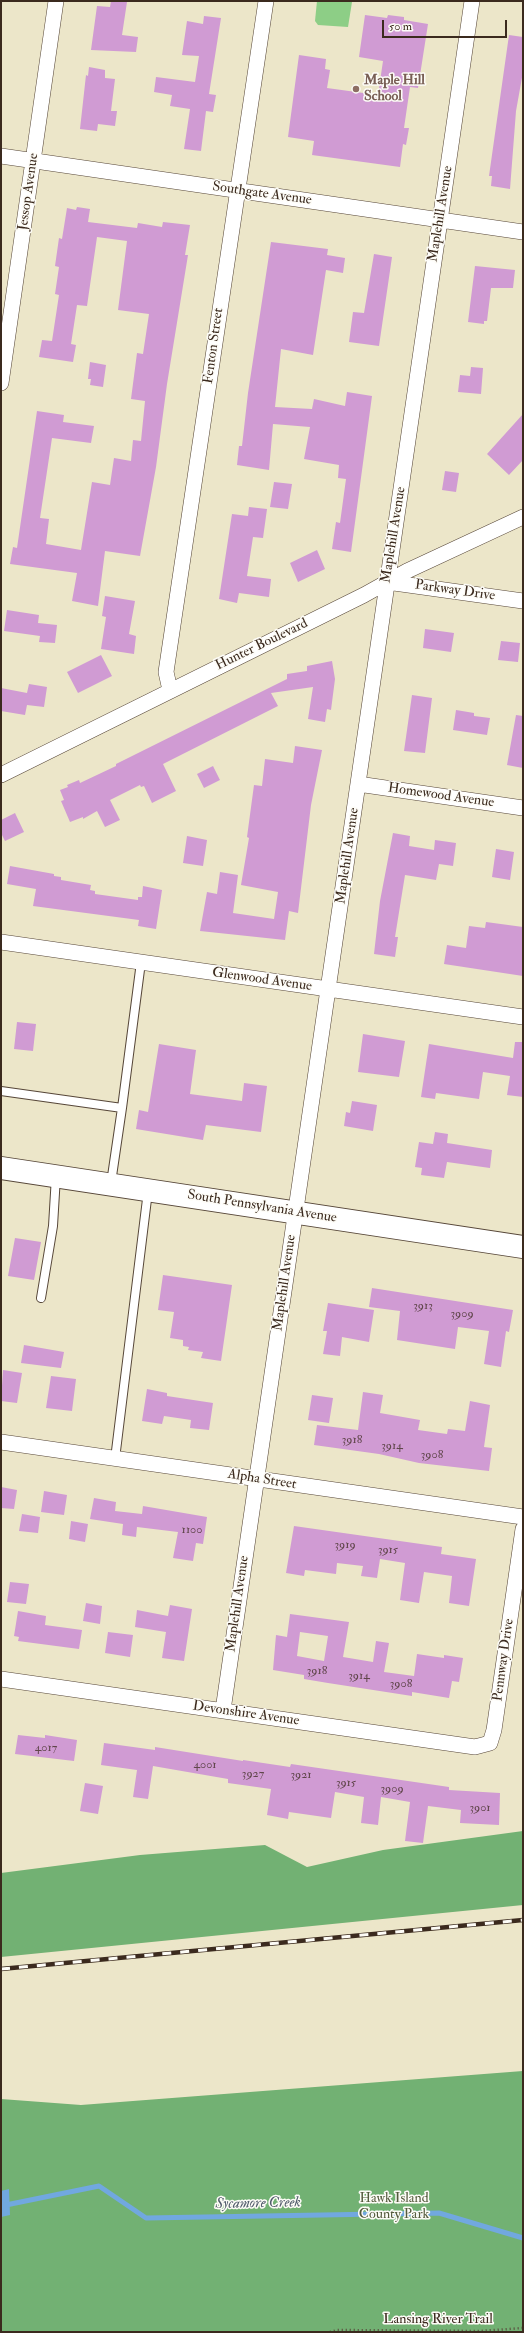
<!DOCTYPE html>
<html>
<head>
<meta charset="utf-8">
<style>
	body { margin:0 }
	#map { position:relative; width:524px; height:2333px; overflow:hidden; background:#ece6c9; font-family:"IM FELL Double Pica",serif }
	canvas { display:block }
	.frame { position:absolute; inset:0; border:2px solid #3b2a1e; pointer-events:none }
	.scale { position:absolute; left:382px; top:20px; width:125px; height:18px; box-sizing:border-box; border:2px solid #3b2a1e; border-top:0; padding-left:5px; font-size:12px; line-height:14px; white-space:nowrap; color:#3b2a1e; -webkit-text-stroke:3px #fdfcf7; paint-order:stroke }
</style>
</head>
<body>
<div id="map">
<canvas width="524" height="2333"></canvas>
<div class="frame"></div>
<div class="scale">50 m</div>
</div>
<script>
const ctx = document.querySelector('canvas').getContext('2d');
ctx.lineJoin = 'round';
function fill(path, color) { ctx.fillStyle = color; ctx.fill(path, 'evenodd'); }
const shape = rows => new Path2D(rows.map(r => 'M' + r).join(''));
function trace(path, color, width, dash) { ctx.strokeStyle = color; ctx.lineWidth = width; ctx.lineCap = dash ? 'butt' : 'round'; ctx.setLineDash(dash || []); ctx.stroke(path); }
function write(font, color, halo, rows, align = 'center') {
  ctx.font = font + ' "IM FELL Double Pica",serif'; ctx.lineWidth = 3; ctx.setLineDash([]); ctx.textBaseline = 'middle'; ctx.strokeStyle = halo; ctx.fillStyle = color; for (const [text, x, y, turn = 0] of rows) {
    ctx.save(); ctx.translate(x, y); ctx.rotate((+turn || 0) * Math.PI / 180); ctx.textAlign = isNaN(turn) ? turn : align; if (halo) ctx.strokeText(text, 0, 0); ctx.fillText(text, 0, 0); ctx.restore();
  }
}
const green = shape([
	[317,1,352,2,348,27,318,25,315,21]
]);
const forest = shape([
	[523,1831,523,1905,1,1957,1,1873,140,1855,265,1845,307,1867,383,1850],
	[523,2071,523,2332,1,2332,1,2099,81,2105]
]);
const water = shape([
	[9,2189,10,2215,1,2217,1,2191]
]);
const stream = shape([
	[1,2206,99,2186,146,2218,439,2213,523,2238]
]);
const building = shape([
	[111,1,127,2,122,35,138,37,136,52,91,50,97,6,110,7],
	[365,15,387,18,388,15,404,17,404,20,428,24,418,88,410,87,404,128,409,128,406,145,403,144,400,167,312,155,314,141,288,137,299,55,326,59,325,69,330,70,327,88,378,95,383,61,359,57],
	[204,16,221,18,209,94,216,95,213,112,206,111,201,151,184,149,190,109,170,106,172,95,154,92,156,77,195,82,199,56,182,55,187,21,203,24],
	[509,35,523,37,523,72,516,111,510,189,491,186,492,176,489,176],
	[89,67,105,70,105,78,115,79,111,111,117,111,115,126,98,124,97,131,80,129,86,75,88,76],
	[77,207,90,209,88,222,137,228,138,223,162,227,163,222,190,225,185,255,188,255,167,384,156,467,140,556,105,551,98,606,72,601,77,573,10,564,13,547,17,548,37,411,64,415,63,422,94,426,91,443,52,438,40,518,49,519,46,544,81,550,92,482,110,485,114,458,131,461,133,440,141,441,145,401,131,399,137,353,143,354,149,314,118,310,127,241,97,237,87,306,77,305,71,344,76,345,73,362,39,357,42,340,52,341,59,295,55,294,59,267,55,266,59,238,62,239,67,208,76,210],
	[271,242,328,249,327,255,345,258,343,273,326,270,313,355,281,349,275,407,312,409,314,399,345,406,347,392,372,396,351,552,332,549,336,522,340,523,346,479,338,478,339,465,304,459,310,427,273,424,269,470,237,465,239,446,242,446,248,393],
	[374,254,392,257,379,346,349,342,353,312,364,313],
	[475,266,515,270,513,288,491,288,487,321,484,321,484,324,468,322],
	[90,362,106,365,103,387,90,385,91,379,88,379],
	[471,367,483,368,481,394,458,392,460,375,470,376],
	[523,414,523,460,509,475,487,454],
	[445,471,459,473,456,492,442,490],
	[274,482,292,484,288,509,270,507],
	[249,507,267,509,263,538,253,537,247,576,271,579,269,597,239,593,237,603,219,599,232,514,248,516],
	[317,550,325,569,298,582,290,563],
	[105,596,135,601,129,634,136,636,134,654,101,649,106,617,102,616],
	[7,610,39,615,38,623,57,625,55,643,39,642,40,636,4,631],
	[425,629,454,633,451,652,423,648],
	[501,641,520,643,518,662,498,660],
	[101,655,112,676,78,693,67,672],
	[332,661,335,679,331,710,327,709,325,722,308,719,313,687,271,693,278,706,163,764,176,791,152,803,144,786,141,787,140,785,110,800,120,820,105,827,97,811,83,819,83,817,70,822,61,801,64,800,60,790,68,787,67,785,79,780,80,783,116,766,116,764,287,679,287,674,307,671,307,666],
	[29,684,47,687,44,707,27,705,25,715,1,711,1,688,27,693],
	[412,695,432,698,425,753,404,751],
	[456,710,474,713,474,716,490,718,487,735,453,730],
	[516,715,523,716,523,768,507,765],
	[295,746,322,750,311,805,298,913,289,911,285,940,200,931,207,892,217,894,220,872,238,875,233,913,274,919,278,892,241,885,249,838,247,837,254,785,262,786,265,759,293,763],
	[213,766,220,780,204,788,197,774],
	[15,813,24,832,5,841,1,833,1,820],
	[393,833,410,836,409,846,434,850,435,840,456,843,453,866,439,864,436,880,405,875,395,937,398,937,395,957,374,954,380,901],
	[187,836,207,840,203,866,183,863],
	[496,849,514,852,510,880,492,877],
	[10,866,54,874,54,876,61,877,61,880,91,885,90,890,95,891,95,894,138,900,138,897,142,897,143,886,162,890,156,929,138,926,139,920,33,906,36,889,7,884],
	[486,922,523,927,523,976,444,964,447,945,466,948,469,926,485,928],
	[17,1022,36,1024,33,1051,14,1049],
	[363,1034,405,1041,399,1077,358,1072],
	[515,1042,523,1042,523,1097,507,1095,510,1076,483,1072,479,1099,436,1093,435,1099,421,1097,429,1044,513,1058],
	[159,1044,196,1050,190,1094,242,1101,244,1083,267,1086,261,1132,206,1125,203,1140,136,1129,139,1110,148,1112],
	[352,1101,377,1105,373,1131,344,1126,346,1112,350,1113],
	[435,1132,448,1134,447,1143,492,1150,490,1168,447,1162,444,1178,421,1175,422,1168,415,1167,419,1142,433,1144],
	[15,1238,41,1242,34,1280,8,1276],
	[163,1275,232,1285,221,1361,201,1358,203,1352,188,1350,189,1347,183,1346,183,1340,170,1338,174,1312,158,1310],
	[372,1288,513,1310,509,1332,506,1331,501,1367,484,1364,489,1331,458,1327,455,1349,397,1340,400,1311,369,1307],
	[328,1303,374,1310,369,1342,342,1337,340,1356,323,1354,327,1331,323,1331],
	[24,1345,64,1352,61,1368,21,1363],
	[3,1370,22,1373,17,1403,1,1401],
	[51,1376,76,1379,72,1411,46,1408],
	[147,1389,167,1393,167,1396,213,1403,209,1430,190,1428,191,1420,164,1416,162,1424,142,1421],
	[363,1392,383,1395,380,1413,420,1420,418,1430,447,1434,448,1429,465,1431,470,1401,490,1405,484,1447,492,1448,489,1471,419,1463,379,1454,314,1445,317,1425,358,1430],
	[312,1395,333,1398,329,1423,308,1420],
	[1,1487,17,1490,14,1509,1,1508],
	[44,1491,67,1495,64,1515,41,1512],
	[94,1498,116,1502,115,1511,142,1514,143,1506,207,1517,203,1544,196,1543,193,1561,173,1558,178,1532,137,1527,136,1537,122,1535,123,1524,90,1519],
	[22,1514,40,1517,38,1533,19,1531],
	[71,1521,88,1524,85,1542,69,1539],
	[294,1526,442,1547,441,1554,476,1559,469,1606,449,1603,452,1576,424,1572,419,1603,400,1600,405,1563,380,1559,377,1578,361,1576,363,1566,337,1563,336,1574,305,1570,304,1576,286,1573],
	[10,1582,29,1584,26,1604,7,1602],
	[86,1603,102,1606,100,1624,83,1621],
	[170,1605,192,1609,184,1661,162,1658,166,1632,135,1627,137,1610,168,1616],
	[18,1611,46,1616,45,1625,82,1630,79,1649,18,1641,19,1637,14,1636],
	[290,1614,349,1622,343,1657,373,1662,376,1641,389,1643,384,1672,414,1676,417,1654,444,1658,444,1655,463,1658,459,1682,452,1681,449,1698,412,1692,412,1696,328,1683,304,1679,304,1675,273,1670,276,1635,287,1637],
	[300,1632,328,1636,324,1661,297,1656],
	[108,1632,133,1635,130,1657,105,1653],
	[18,1735,45,1738,45,1735,77,1740,74,1761,15,1754],
	[104,1743,155,1750,155,1747,243,1761,243,1760,290,1767,291,1764,449,1787,449,1790,500,1793,499,1825,460,1823,461,1810,428,1806,423,1843,405,1841,410,1802,381,1797,378,1825,361,1823,364,1797,335,1792,331,1818,289,1812,288,1819,267,1815,271,1789,228,1783,228,1779,153,1766,148,1799,133,1797,137,1770,101,1765],
	[85,1783,103,1786,98,1814,80,1811]
]);
const path = shape([
	[330,2332,337,2330,480,2331,523,2328]
]);
const service = shape([
	[1,1091,122,1108,111,1183],
	[122,1108,141,962],
	[41,1298,53,1226,56,1176],
	[115,1459,148,1191]
]);
const minor = shape([
	[1,156,523,232],
	[1,383,56,1],
	[387,582,523,601],
	[170,690,166,672,266,1],
	[1,775,364,595,407,571,523,517],
	[358,784,523,808],
	[1,942,523,1017],
	[1,1442,523,1517],
	[1,1679,475,1747,490,1743,494,1730,523,1529],
	[223,1710,472,1]
]);
const secondary = shape([
	[1,1168,523,1247]
]);
const rail = shape([
	[1,1969,523,1920]
]);
const markers = [
	[356,89,4,"#8d6e63"]
];
const numberNames = [
	["3913",423,1306],
	["3909",462,1314],
	["3918",352,1440],
	["3914",392,1446],
	["3908",432,1455],
	["1100",192,1530],
	["3919",345,1545],
	["3915",388,1550],
	["3918",317,1671],
	["3914",359,1676],
	["3908",401,1684],
	["4017",46,1748],
	["4001",205,1765],
	["3927",253,1774],
	["3921",301,1775],
	["3915",346,1783],
	["3909",392,1789],
	["3901",480,1808]
];
const educationNames = [
	["Maple Hill",364,81],
	["School",364,97]
];
const streetNames = [
	["Jessop Avenue",29,192,-82],
	["Southgate Avenue",262,194,8],
	["Maplehill Avenue",441,214,-81],
	["Fenton Street",214,346,-82],
	["Maplehill Avenue",394,535,-81],
	["Parkway Drive",455,591,8],
	["Hunter Boulevard",262,645,-26],
	["Homewood Avenue",441,796,8],
	["Maplehill Avenue",348,856,-82],
	["Glenwood Avenue",262,980,8],
	["South Pennsylvania Avenue",262,1207,9],
	["Maplehill Avenue",285,1283,-82],
	["Alpha Street",262,1480,9],
	["Maplehill Avenue",238,1604,-82],
	["Pennway Drive",504,1660,-82],
	["Devonshire Avenue",246,1714,8],
	["Lansing River Trail",438,2320]
];
const parkNames = [
	["Hawk Island",394,2199],
	["County Park",394,2215]
];
const waterNames = [
	["Sycamore Creek",258,2204,-1]
];
fill(green, '#8dce86');
fill(forest, '#72b173');
fill(water, '#71a8df');
trace(stream, '#71a8df', 5);
fill(building, '#d09bd3');
trace(service, '#564638', 10);
trace(minor, '#564638', 16);
trace(secondary, '#564638', 24);
trace(path, '#564638', 2.5, [1, 3]);
trace(service, '#fff', 8);
trace(minor, '#fff', 15);
trace(secondary, '#fff', 22);
trace(rail, '#3b2a1e', 4.5);
trace(rail, '#fdfcf7', 3, [9]);
for (const [x, y, r, color] of markers) { const dot = new Path2D(); dot.arc(x, y, r, 0, 2 * Math.PI); ctx.fillStyle = color; ctx.fill(dot); trace(dot, '#fdfcf7', 1.5); }
write('12px', '#60464b', null, numberNames);
write('bold 14px', '#785e54', '#fdfcf7', educationNames, 'left');
write('14px', '#3b2a1e', '#fdfcf7', streetNames);
write('14px', '#545b3d', '#fdfcf7', parkNames);
write('italic 15px', '#515c6b', '#fdfcf7', waterNames);
</script>
</body>
</html>
